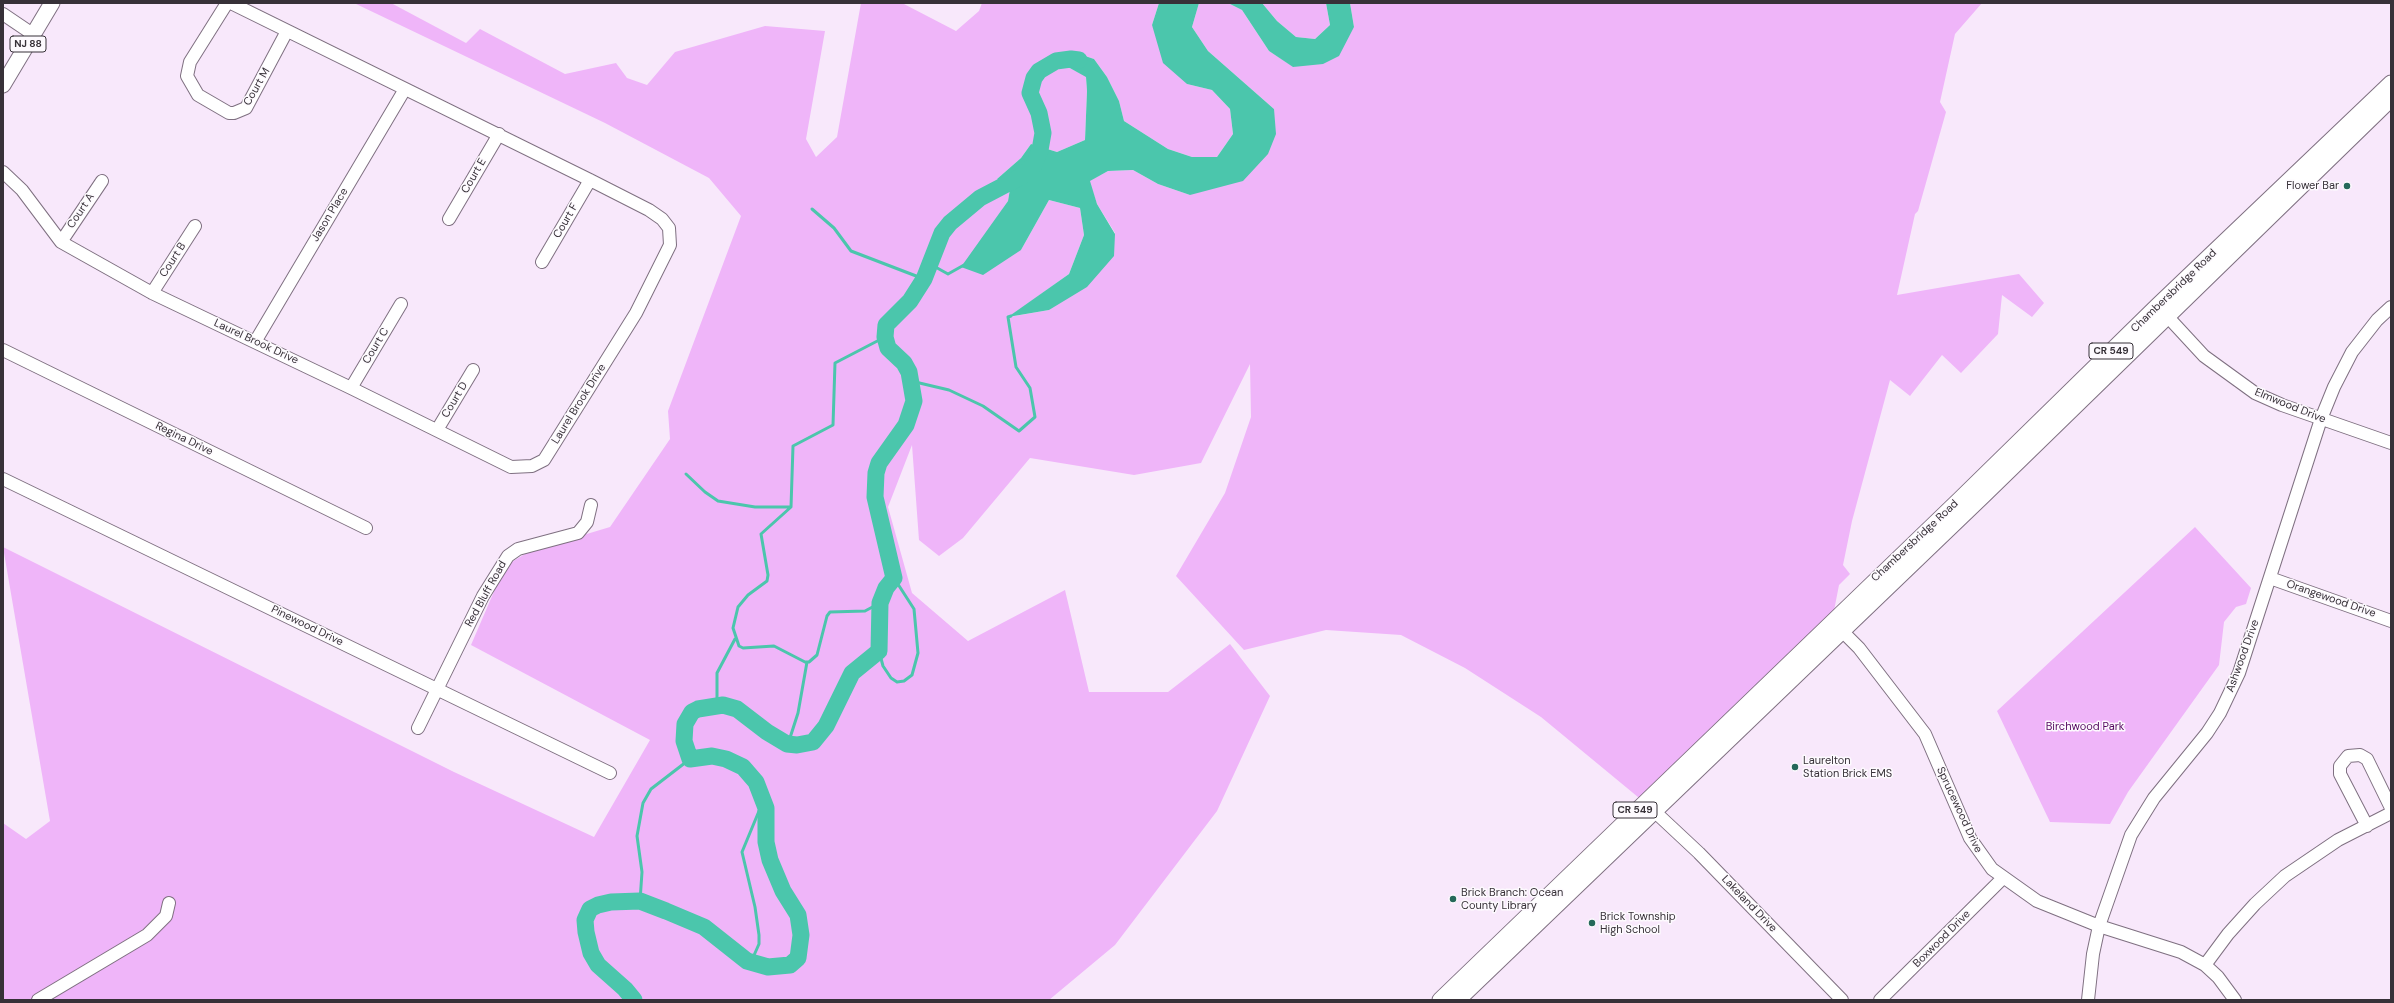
<!DOCTYPE html>
<html>
<head>
<meta charset="utf-8">
<style>
	body { margin:0 }
	#map { position:relative; width:2394px; height:1003px; overflow:hidden; background:#f8e8fb; font-family:"DM Sans",sans-serif }
	canvas { display:block }
	.frame { position:absolute; inset:0; border:4px solid #373138; pointer-events:none }
</style>
</head>
<body>
<div id="map">
<canvas width="2394" height="1003"></canvas>
<div class="frame"></div>
</div>
<script>
const ctx = document.querySelector('canvas').getContext('2d');
ctx.lineJoin = 'round';
function fill(path, color) { ctx.fillStyle = color; ctx.fill(path, 'evenodd'); }
const shape = rows => new Path2D(rows.map(r => 'M' + r).join(''));
function trace(path, color, width, dash) { ctx.strokeStyle = color; ctx.lineWidth = width; ctx.lineCap = dash ? 'butt' : 'round'; ctx.setLineDash(dash || []); ctx.stroke(path); }
function write(font, color, halo, rows, align = 'center') {
  ctx.font = font + ' "DM Sans",sans-serif'; ctx.lineWidth = 3; ctx.setLineDash([]); ctx.textBaseline = 'middle'; ctx.strokeStyle = halo; ctx.fillStyle = color; for (const [text, x, y, turn = 0] of rows) {
    ctx.save(); ctx.translate(x, y); ctx.rotate((+turn || 0) * Math.PI / 180); ctx.textAlign = isNaN(turn) ? turn : align; if (halo) ctx.strokeText(text, 0, 0); ctx.fillText(text, 0, 0); ctx.restore();
  }
}
const green = shape([
	[354,3,391,3,466,43,480,29,565,74,616,63,627,78,647,85,675,52,765,26,825,31,806,139,816,157,837,137,861,3,902,3,956,31,979,11,982,3,1159,3,1152,25,1187,84,1212,90,1230,109,1233,134,1217,157,1192,157,1168,149,1124,121,1119,101,1107,77,1094,59,1069,51,1055,63,1068,67,1086,76,1087,91,1085,140,1057,152,1031,144,1021,158,997,179,1010,189,1008,201,986,234,1021,250,1049,200,1080,208,1084,235,1069,274,1009,317,1049,310,1115,233,1097,204,1089,181,1108,171,1133,170,1158,184,1190,195,1274,109,1208,51,1192,27,1199,3,1228,3,1242,10,1269,51,1294,67,1354,27,1350,3,1982,3,1955,34,1940,102,1946,112,1918,211,1915,214,1897,295,2019,274,2044,303,2032,317,2002,295,1998,334,1961,373,1942,355,1910,396,1890,380,1852,521,1843,565,1850,574,1839,585,1832,621,1644,802,1541,717,1465,668,1401,635,1326,630,1244,650,1176,576,1225,493,1251,417,1250,364,1201,463,1134,475,1030,458,963,538,939,556,919,540,912,445,888,507,912,593,968,641,1065,590,1089,692,1168,692,1230,644,1270,696,1217,811,1115,945,1049,1000,3,1000,3,823,26,839,50,821,3,547,454,772,594,837,650,740,471,645,505,566,530,551,610,527,670,439,668,411,741,216,709,178,605,123],
	[1262,3,1326,3,1330,25,1315,39,1296,37,1277,21],
	[2195,527,2251,588,2246,604,2236,607,2224,622,2219,665,2128,792,2110,824,2050,822,1997,711]
]);
const water = shape([
	[1159,3,1199,3,1192,27,1208,51,1274,109,1276,134,1268,154,1243,181,1190,195,1158,184,1133,170,1108,171,1090,181,1097,204,1115,234,1114,256,1087,287,1049,310,1008,317,1069,274,1084,235,1080,208,1049,200,1021,250,983,275,961,267,1008,201,1010,189,997,179,1021,158,1031,144,1057,152,1085,140,1087,91,1086,77,1068,67,1055,63,1070,51,1094,59,1107,77,1119,101,1124,121,1168,149,1192,157,1217,157,1233,134,1230,109,1212,90,1187,84,1163,63,1152,25],
	[1228,3,1262,3,1277,21,1296,37,1315,39,1330,25,1326,3,1350,3,1354,27,1339,56,1323,64,1293,67,1269,51,1242,10]
]);
const stream = shape([
	[812,209,834,228,851,251,924,279],
	[930,264,948,274,964,265],
	[911,381,949,390,983,406,1019,431,1035,417,1030,388,1016,367,1008,317,1011,316],
	[686,474,705,492,718,501,755,507,791,507,793,446,833,425,835,363,885,337],
	[791,507,761,534,768,575,767,581,748,595,738,607,733,628,739,646,743,648,774,646,805,662,809,662,817,655,827,616,830,612,865,611,880,603],
	[879,651,883,666,891,678,897,682,904,681,912,675,918,653,914,609,894,578],
	[717,704,717,673,735,639],
	[788,744,798,713,807,662],
	[640,901,642,872,637,836,643,803,651,789,690,759],
	[751,962,759,944,759,935,755,907,742,852,764,799]
]);
const river = shape([
	[634,1000,625,989,598,965,591,953,586,932,585,920,590,909,598,905,611,902,640,901,666,911,704,927,747,961,768,967,790,965,798,958,801,935,798,915,783,891,770,860,766,842,766,808,756,782,743,767,726,759,712,756,690,759,684,741,685,724,692,712,698,709,723,705,737,709,767,732,787,744,797,745,813,742,826,726,852,673,879,651,880,603,886,588,894,578,875,497,876,473,879,463,906,425,914,401,909,372,904,363,888,348,885,337,886,325,910,301,924,279,942,233,950,223,980,198,1022,176,1034,165,1040,150,1043,133,1039,113,1030,93,1034,78,1039,71,1056,61,1071,59,1079,60]
]);
const minor = shape([
	[227,3,190,62,187,76,198,95,229,113,234,113,246,108,287,31],
	[3,14,34,35],
	[3,172,22,190,61,242,152,293,351,388,511,467,532,466,544,460,636,313,670,245,669,228,662,219,649,210,590,180,231,3],
	[449,219,499,134],
	[61,242,102,181],
	[542,262,590,180],
	[152,293,195,226],
	[2167,316,2204,356,2255,393,2282,405,2391,443],
	[255,342,405,89],
	[3,350,366,528],
	[351,388,401,304],
	[437,430,473,370],
	[3,479,610,773],
	[2270,578,2391,621],
	[1837,626,1859,648,1925,734,1970,838,1992,869,2037,901,2099,926,2181,952,2205,965,2218,977,2235,1000],
	[418,728,483,596,508,556,518,549,578,533,587,522,591,505],
	[1653,810,1699,853,1842,1000],
	[2367,826,2340,774,2340,766,2348,756,2360,755,2367,759,2391,808],
	[2205,965,2228,934,2255,904,2285,876,2338,840,2391,813],
	[38,1000,147,935,166,916,169,903],
	[1880,1000,2003,878],
	[2088,1000,2093,954,2099,926,2131,835,2154,798,2207,733,2220,713,2239,673,2321,419,2334,387,2352,352,2377,320,2391,307]
]);
const major = shape([
	[3,85,52,3],
	[1440,1000,1960,499,2157,306,2391,83],
	[1458,1000,1983,496,2391,99]
]);
const markers = [
	[2347,186,4,"#25685a"],
	[1795,767,4,"#25685a"],
	[1453,899,4,"#25685a"],
	[1592,923,4,"#25685a"]
];
const shields = [
	[28,44,36],
	[2111,351,44],
	[1635,810,44]
];
const shieldNames = [
	["NJ 88",28,44],
	["CR 549",2111,351],
	["CR 549",1635,810]
];
const streetNames = [
	["Court M",257,87,-60],
	["Court E",474,176,-60],
	["Court A",81,211,-56],
	["Jason Place",330,215,-59],
	["Court F",566,221,-60],
	["Court B",173,260,-57],
	["Chambersbridge Road",2174,291,-44],
	["Laurel Brook Drive",256,342,25],
	["Court C",376,346,-59],
	["Court D",455,400,-59],
	["Laurel Brook Drive",579,404,-58],
	["Elmwood Drive",2290,406,22],
	["Regina Drive",184,439,26],
	["Chambersbridge Road",1915,541,-43],
	["Red Bluff Road",486,594,-61],
	["Orangewood Drive",2331,599,19],
	["Pinewood Drive",307,626,26],
	["Ashwood Drive",2243,656,-70],
	["Sprucewood Drive",1959,810,65],
	["Lakeland Drive",1749,904,46],
	["Boxwood Drive",1942,939,-45]
];
const poiNames = [
	["Flower Bar",2339,186,"right"],
	["Laurelton",1803,761],
	["Station Brick EMS",1803,774],
	["Brick Branch: Ocean",1461,893],
	["County Library",1461,906],
	["Brick Township",1600,917],
	["High School",1600,930]
];
const parkNames = [
	["Birchwood Park",2085,727]
];
fill(green, '#efb5f9');
fill(water, '#4bc6ac');
trace(stream, '#4bc6ac', 3);
trace(river, '#4bc6ac', 17);
trace(minor, '#7f7081', 14);
trace(major, '#7f7081', 17);
trace(minor, '#fff', 12);
trace(major, '#fff', 15);
for (const [x, y, r, color] of markers) { const dot = new Path2D(); dot.arc(x, y, r, 0, 2 * Math.PI); ctx.fillStyle = color; ctx.fill(dot); trace(dot, '#fdfafe', 1.5); }
for (const [x, y, w] of shields) { const box = new Path2D(); box.roundRect(x - w / 2, y - 8, w, 16, 3); ctx.fillStyle = '#fdfafe'; ctx.fill(box); trace(box, '#373138', 1); }
write('bold 10px', '#373138', null, shieldNames);
write('11px', '#373138', '#fdfafe', streetNames);
write('11px', '#373138', '#fdfafe', poiNames, 'left');
write('11px', '#540860', '#fdfafe', parkNames);
</script>
</body>
</html>
